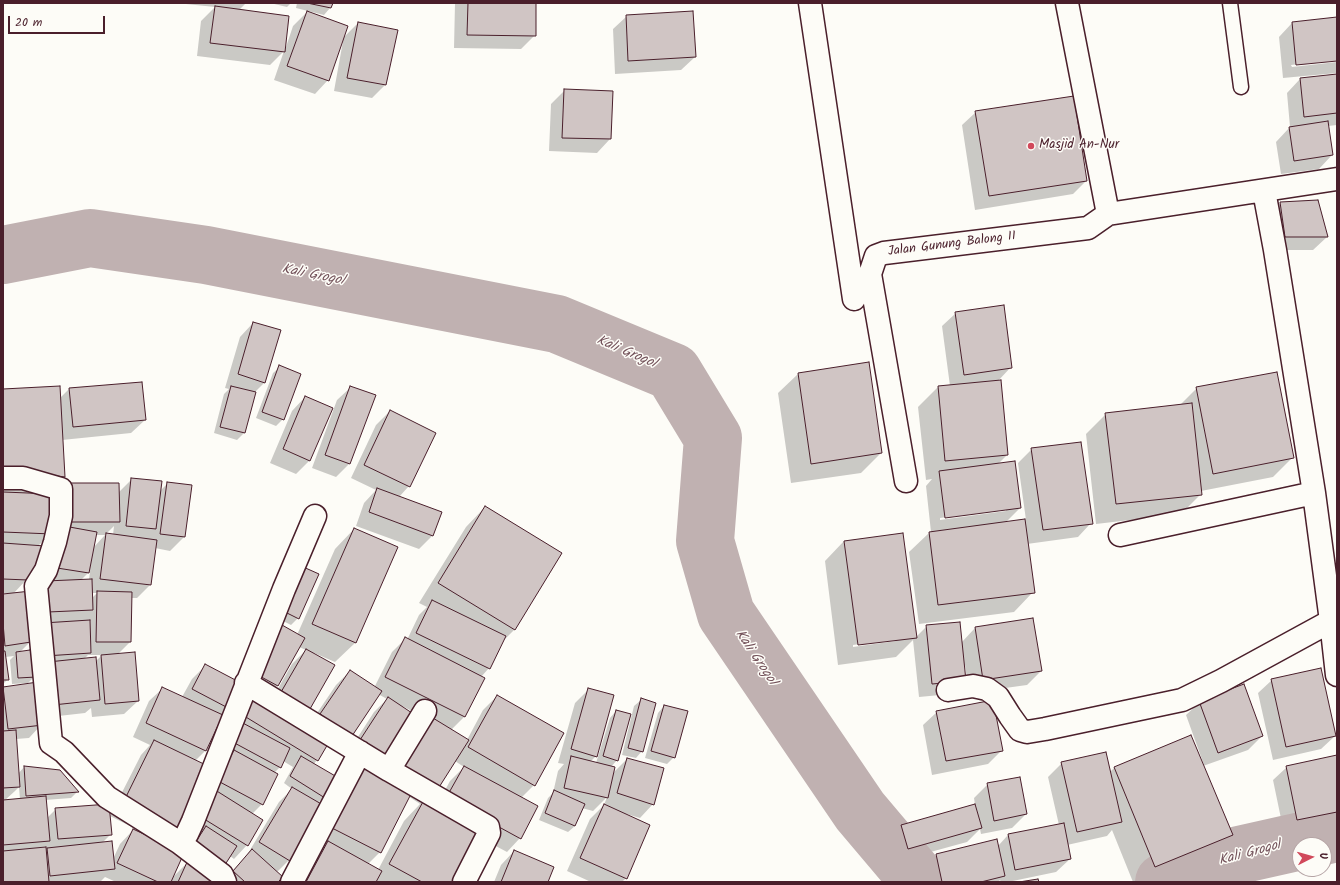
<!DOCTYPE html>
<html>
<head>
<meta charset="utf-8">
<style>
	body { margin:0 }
	#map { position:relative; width:1340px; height:885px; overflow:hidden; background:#fdfcf7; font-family:Kalam,sans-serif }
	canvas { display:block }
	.frame { position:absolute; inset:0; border:4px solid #4a1f2b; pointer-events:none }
	.north { position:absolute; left:1292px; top:837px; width:40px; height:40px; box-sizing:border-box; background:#fdfcf7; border:1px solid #b5a4a5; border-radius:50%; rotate:84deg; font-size:11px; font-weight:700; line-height:16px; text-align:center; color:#4a1f2b }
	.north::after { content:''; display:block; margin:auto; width:14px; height:18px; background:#d1495b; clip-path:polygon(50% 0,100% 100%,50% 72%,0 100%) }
	.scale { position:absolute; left:8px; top:16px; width:97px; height:18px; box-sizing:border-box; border:2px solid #4a1f2b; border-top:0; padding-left:5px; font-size:12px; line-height:14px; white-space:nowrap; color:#4a1f2b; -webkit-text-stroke:3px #fdfcf7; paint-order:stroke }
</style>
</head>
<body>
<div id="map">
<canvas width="1340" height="885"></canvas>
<div class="frame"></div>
<div class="north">U</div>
<div class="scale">20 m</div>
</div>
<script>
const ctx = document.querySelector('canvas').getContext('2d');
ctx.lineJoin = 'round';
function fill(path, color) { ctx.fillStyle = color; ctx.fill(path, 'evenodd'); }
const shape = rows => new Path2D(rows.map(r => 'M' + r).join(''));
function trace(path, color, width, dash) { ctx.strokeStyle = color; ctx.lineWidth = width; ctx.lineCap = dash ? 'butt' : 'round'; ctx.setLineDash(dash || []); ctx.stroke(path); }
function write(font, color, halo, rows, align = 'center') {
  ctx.font = font + ' Kalam,sans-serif'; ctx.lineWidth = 3; ctx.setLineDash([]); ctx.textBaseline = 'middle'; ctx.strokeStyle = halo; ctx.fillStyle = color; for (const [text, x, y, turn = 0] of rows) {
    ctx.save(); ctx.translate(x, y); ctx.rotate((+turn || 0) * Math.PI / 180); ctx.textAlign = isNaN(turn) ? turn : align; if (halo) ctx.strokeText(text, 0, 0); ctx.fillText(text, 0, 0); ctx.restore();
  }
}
const shadow = shape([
	[176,3,246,3,239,10,285,50,293,26,308,11,296,8,297,3,331,3,330,8,324,15,308,11,308,13,343,38,358,23,385,85,372,98,334,91,343,41,342,41,328,80,315,94,274,80,284,51,270,65,197,56,201,21,215,7],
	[270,3,291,3,287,7],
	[455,3,535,3,535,35,521,49,454,48],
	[627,16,695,57,681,70,615,74,613,29],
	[1337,18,1337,60,1291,65,1292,67,1337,62,1337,73,1283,78,1279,37,1292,23],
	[1337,75,1337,125,1328,126,1332,155,1319,169,1281,174,1276,142,1290,127,1287,93,1300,79],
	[565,90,612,92,610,139,597,153,549,151,551,104],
	[976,112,1086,181,1073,194,975,210,962,125],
	[1280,203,1327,237,1313,250,1272,250,1267,217],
	[956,313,1011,367,998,381,1007,455,997,465,1020,508,1005,523,1026,520,1018,463,1032,449,1091,523,1078,537,1027,544,1033,592,1014,612,919,624,909,552,929,533,931,532,926,486,932,479,926,480,918,407,938,387,950,386,942,326],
	[1006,509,1006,511,940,520,940,518],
	[253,323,265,382,255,392,244,433,237,440,214,433,224,394,229,389,225,388,240,337],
	[280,367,283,419,276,426,256,418,273,373],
	[798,374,881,453,861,473,791,483,778,393],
	[141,383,145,420,131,433,62,440,64,477,46,494,52,494,51,533,37,547,44,547,27,579,13,594,30,592,30,636,42,625,34,625,33,596,47,582,44,581,51,541,55,537,54,497,68,484,118,484,119,492,132,479,161,482,160,491,168,483,191,486,184,537,170,551,155,548,150,585,137,598,131,598,130,642,118,654,134,653,138,701,124,714,92,717,91,708,85,713,41,718,42,724,29,738,16,739,18,774,24,767,60,771,77,792,71,798,45,800,47,818,56,809,108,805,111,834,102,843,111,842,113,859,120,844,133,830,157,841,158,840,110,816,141,755,150,745,133,737,149,701,163,688,182,697,192,679,206,665,243,685,268,640,282,626,297,635,335,549,354,529,396,547,355,643,335,662,314,653,314,655,333,666,305,715,301,719,309,725,336,685,350,671,374,688,392,652,405,639,407,640,419,615,427,607,419,603,466,527,485,507,561,554,515,629,501,643,489,668,481,677,483,678,464,717,451,730,467,740,483,710,497,696,563,733,534,785,521,798,537,807,520,838,507,852,477,836,452,882,301,882,315,856,326,845,319,842,350,782,363,768,384,779,415,730,426,718,402,706,401,707,417,717,390,759,376,773,347,754,374,712,387,699,378,694,351,735,337,749,328,743,317,760,313,765,335,778,324,797,318,803,321,806,289,860,277,872,281,877,277,882,223,882,247,855,279,802,292,789,284,783,293,767,283,761,280,767,274,773,277,774,262,804,252,814,262,821,247,845,234,859,230,856,216,874,218,875,214,882,116,882,105,877,100,882,3,882,3,688,36,684,35,677,44,668,34,669,35,676,28,683,12,684,10,660,14,656,5,657,8,679,3,684,3,595,9,594,9,593,3,593,3,493,5,493,5,492,3,492,3,390,59,387,59,399,69,389],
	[114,526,113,535,106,534],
	[95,535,105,535,93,548],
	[90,571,89,580,80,581],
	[91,593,97,593,91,599],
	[30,642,30,651,19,653],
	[299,647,306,650,292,664,271,701,265,698,277,686],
	[88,655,102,655,95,662,95,659,83,660],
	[241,687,248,691,237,702,223,725,232,730,226,736,216,754,226,759,221,765,205,795,206,796,199,803,183,828,198,836,184,858,189,861,172,878,183,853,161,843,176,828,206,767,195,761,205,751,221,717,229,709],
	[455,761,464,767,450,781,436,807,426,802,436,792],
	[19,787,20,800,4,801,15,791],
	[408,796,420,804,404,821,378,870,368,864,380,852],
	[351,387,375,395,349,464,336,477,312,468,337,400],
	[1197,388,1293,457,1273,477,1201,491,1201,494,1181,514,1096,524,1086,434,1106,414,1180,405],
	[305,397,310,460,296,474,270,463,292,411],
	[390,411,409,486,399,497,432,536,419,549,356,526,364,503,376,490,351,478,376,425],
	[844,541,916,637,927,626,961,643,975,628,1041,671,1027,685,969,693,965,665,963,665,951,694,919,697,913,640,896,657,838,665,825,561],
	[896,639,896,641,853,647,853,645],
	[294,574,298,618,291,625,275,617],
	[1272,680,1335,736,1321,749,1273,760,1258,693],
	[589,689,596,756,590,762,596,763,610,718,616,711,617,760,611,767,612,774,627,759,653,804,640,818,626,814,626,878,622,882,591,882,567,871,590,819,604,805,607,797,593,811,582,808,575,826,568,832,539,820,548,798,553,793,558,771,564,764,558,763,575,703],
	[641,700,642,751,636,758,622,755,634,706],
	[1200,702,1262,736,1248,750,1203,766,1231,835,1212,855,1146,882,1133,882,1112,830,1107,836,1067,845,1070,859,1056,872,1008,882,1001,882,1000,880,998,882,926,882,923,868,937,855,998,846,1008,835,1059,825,1048,777,1062,763,1109,773,1114,768,1204,765,1186,715],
	[664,706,674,757,667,764,645,758,658,713],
	[937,712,1002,750,988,764,932,775,923,725],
	[1337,756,1337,820,1334,823,1284,833,1273,780,1287,767],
	[988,784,1026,814,1012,828,981,834,980,829,967,842,894,862,888,840,901,826,975,805,974,798],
	[514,851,547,882,494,882,501,865]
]);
const river = shape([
	[3,255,90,238,206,255,557,324,673,372,713,438,705,541,726,614,860,811,920,882],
	[1164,882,1239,855,1337,833]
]);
const building = shape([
	[307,3,333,3,331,8,307,3],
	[468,3,536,3,536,36,467,35,468,3],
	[215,6,289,16,285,52,210,43,215,6],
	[307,11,348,26,329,81,287,66,307,11],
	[693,11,696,57,628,61,626,15,693,11],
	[1337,17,1337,61,1296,65,1292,22,1337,17],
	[358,22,398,30,386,85,347,78,358,22],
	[1337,74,1337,113,1304,117,1300,78,1337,74],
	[564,89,613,91,611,139,562,138,564,89],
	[1074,96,1087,181,989,196,975,111,1074,96],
	[1328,121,1333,155,1294,161,1289,127,1328,121],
	[1318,200,1328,237,1285,237,1280,202,1318,200],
	[1004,305,1012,368,964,375,955,312,1004,305],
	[253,322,281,330,265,383,238,374,253,322],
	[869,362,882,453,811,464,798,373,869,362],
	[279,365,301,374,284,420,262,412,279,365],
	[1277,372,1294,458,1213,474,1196,387,1277,372],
	[1001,380,1008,455,945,461,938,386,1001,380],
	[142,382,146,420,73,427,69,388,142,382],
	[60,386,65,477,3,470,3,389,60,386],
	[231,386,256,392,245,433,220,427,231,386],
	[350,386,376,395,350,464,325,455,350,386],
	[305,396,333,408,310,461,283,449,305,396],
	[1192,403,1202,495,1116,504,1105,413,1192,403],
	[390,410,436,433,410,487,364,465,390,410],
	[1081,442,1093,524,1043,530,1031,448,1081,442],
	[1015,461,1021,508,945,518,939,471,1015,461],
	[131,478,162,481,156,529,126,526,131,478],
	[167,482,192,485,185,537,160,534,167,482],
	[68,483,119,483,120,522,68,522,68,483],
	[377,488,442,512,433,536,369,512,377,488],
	[3,492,53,494,52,534,3,532,3,492],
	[485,506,562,553,515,630,438,583,485,506],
	[1025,519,1035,593,938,605,929,532,1025,519],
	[64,526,97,532,89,573,57,568,64,526],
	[354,528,398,547,356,643,312,624,354,528],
	[106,533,157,540,151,585,100,579,106,533],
	[903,533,917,638,858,645,844,541,903,533],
	[3,543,45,546,28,580,3,579,3,543],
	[301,566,319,574,299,619,281,610,301,566],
	[92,579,93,610,48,612,46,581,92,579],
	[31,591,31,642,5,646,3,623,3,594,31,591],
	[97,591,132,592,131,642,96,642,97,591],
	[432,600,506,636,490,669,416,633,432,600],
	[1033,618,1042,671,983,680,975,627,1033,618],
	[90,620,91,653,45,656,43,623,90,620],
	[960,622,966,681,932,684,926,625,960,622],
	[282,625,305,638,278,686,254,673,282,625],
	[405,637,485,678,465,717,385,677,405,637],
	[306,649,335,665,306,716,277,699,306,649],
	[30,650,33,655,36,677,18,678,16,652,30,650],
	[3,651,5,651,9,680,3,680,3,651],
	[135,652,139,701,105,704,101,655,135,652],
	[96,657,100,700,53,705,48,662,96,657],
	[205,664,243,684,230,709,192,689,205,664],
	[1321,668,1336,736,1286,747,1271,679,1321,668],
	[350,670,382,691,352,736,320,714,350,670],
	[38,682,43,725,8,729,3,687,38,682],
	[1244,684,1263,736,1218,753,1199,701,1244,684],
	[162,687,223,715,206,751,146,723,162,687],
	[250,687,332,737,318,761,236,711,250,687],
	[588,688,614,695,597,757,571,749,588,688],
	[497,695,564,733,535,786,468,747,497,695],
	[388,697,418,717,390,760,360,740,388,697],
	[641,698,656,703,643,752,628,748,641,698],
	[993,700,1003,751,946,761,936,711,993,700],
	[664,705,688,711,675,758,651,751,664,705],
	[616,710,631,714,618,761,603,756,616,710],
	[428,715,469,740,436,792,396,766,428,715],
	[239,721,290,748,281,768,229,740,239,721],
	[16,730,20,787,3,788,3,731,16,730],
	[1191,735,1233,835,1155,867,1114,767,1191,735],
	[154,740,208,766,177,829,123,803,154,740],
	[234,750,278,774,263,805,218,781,234,750],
	[1106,752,1122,822,1077,832,1061,762,1106,752],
	[1337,755,1337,812,1297,820,1286,766,1337,755],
	[301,756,337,777,325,798,290,776,301,756],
	[571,756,615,767,608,798,564,788,571,756],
	[627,758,664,768,654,805,617,793,627,758],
	[24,766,60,770,79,792,26,796,24,766],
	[464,766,538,806,521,839,446,798,464,766],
	[363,767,412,792,381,853,332,828,363,767],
	[1020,777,1027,814,994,821,987,783,1020,777],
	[292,787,323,805,290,861,259,842,292,787],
	[212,788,263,820,248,846,196,814,212,788],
	[554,790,585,804,575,826,545,813,554,790],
	[46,796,50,841,3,845,3,800,46,796],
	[424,800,481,831,453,882,422,882,389,864,424,800],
	[109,804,112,835,58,839,55,808,109,804],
	[604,804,650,825,627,879,580,858,604,804],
	[975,804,982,828,908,849,901,825,975,804],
	[1064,823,1071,859,1015,870,1008,834,1064,823],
	[206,826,237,846,221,871,190,851,206,826],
	[133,829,184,853,171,882,158,882,117,863,133,829],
	[997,839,1005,876,981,882,942,882,936,854,997,839],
	[112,841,115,869,50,876,47,848,112,841],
	[328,841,382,871,376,882,306,882,328,841],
	[46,847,49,882,3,882,3,851,46,847],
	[252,849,283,877,278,882,245,882,233,871,252,849],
	[514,850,554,867,548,882,501,882,514,850],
	[188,860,215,882,178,882,188,860],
	[1038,879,1039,882,1019,882,1038,879]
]);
const lane = shape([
	[1230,3,1241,87]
]);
const street = shape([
	[810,3,854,299],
	[1067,3,1108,214],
	[1264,191,1275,250,1314,493,1331,621,1337,675],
	[3,478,23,478,61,489,61,516,55,542,46,570,36,586,51,743,64,752,107,797,180,843,187,834,193,821,284,589,315,516],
	[906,481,870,274,876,256,884,253,1088,228,1108,214,1337,179],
	[1120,535,1314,493],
	[246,683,389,770,488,827,489,833,464,882],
	[948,690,973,686,987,689,998,697,1010,716,1020,730,1027,732,1045,729,1182,700,1221,681,1331,621],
	[389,770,425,711],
	[180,843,222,875,225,882],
	[292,882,360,752]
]);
const markers = [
	[1031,146,4,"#d1495b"]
];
const poiNames = [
	["Masjid An-Nur",1039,146]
];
const streetNames = [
	["Jalan Gunung Balong II",952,245,-7]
];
const waterNames = [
	["Kali Grogol",313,276,11],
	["Kali Grogol",626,353,23],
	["Kali Grogol",755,658,56],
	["Kali Grogol",1250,854,-15]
];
fill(shadow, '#0003');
trace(river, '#c0b1b1', 58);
fill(building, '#d0c5c4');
trace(building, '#4a1f2b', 1);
trace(lane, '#4a1f2b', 17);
trace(street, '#4a1f2b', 25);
trace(lane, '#fdfcf7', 14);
trace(street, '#fdfcf7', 22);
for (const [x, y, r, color] of markers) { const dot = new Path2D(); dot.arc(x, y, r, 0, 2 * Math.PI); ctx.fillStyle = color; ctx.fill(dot); trace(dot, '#fdfcf7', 1.5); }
write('13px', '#4a1f2b', '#fdfcf7', poiNames, 'left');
write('13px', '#4a1f2b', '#fdfcf7', streetNames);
write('italic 14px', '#73525a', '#fdfcf7', waterNames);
</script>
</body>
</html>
